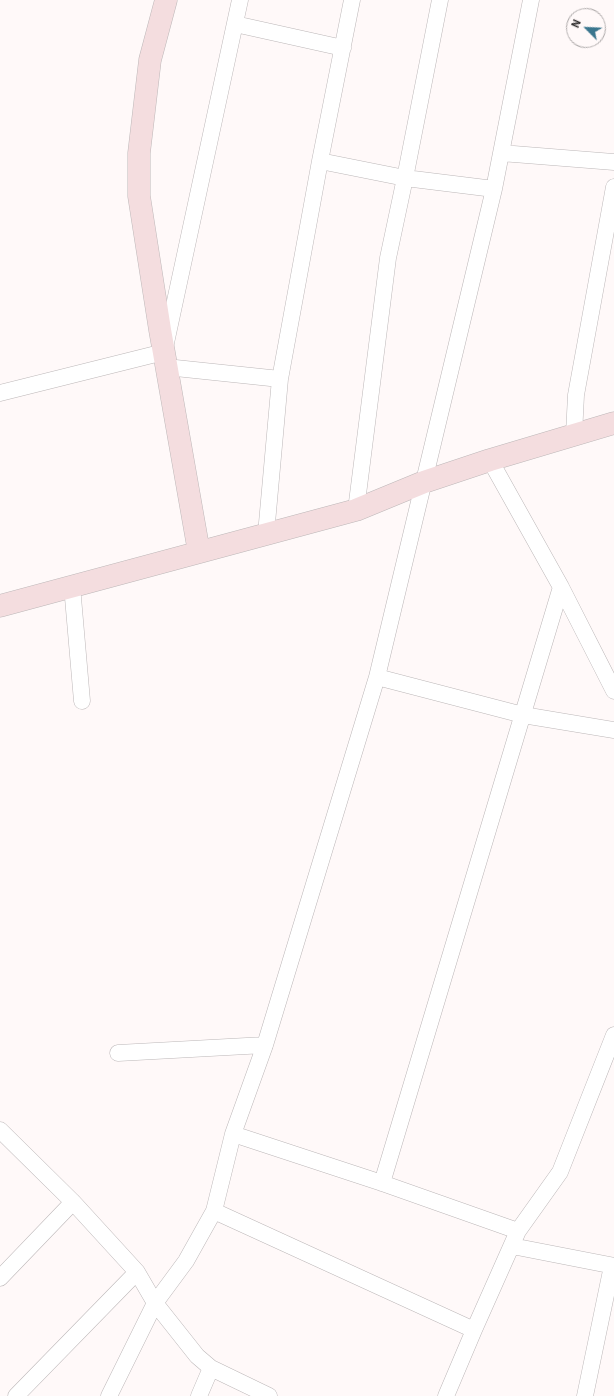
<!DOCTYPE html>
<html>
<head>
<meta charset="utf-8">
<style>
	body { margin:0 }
	#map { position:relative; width:614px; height:1396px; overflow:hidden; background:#fff9f9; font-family:"IBM Plex Sans",sans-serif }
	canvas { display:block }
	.north { position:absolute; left:566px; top:8px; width:40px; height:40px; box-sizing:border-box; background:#fff9f9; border:1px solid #aeaaaa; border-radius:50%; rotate:294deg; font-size:11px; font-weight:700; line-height:16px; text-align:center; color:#353333 }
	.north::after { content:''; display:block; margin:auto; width:14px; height:18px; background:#3a768e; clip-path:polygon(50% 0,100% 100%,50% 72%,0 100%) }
</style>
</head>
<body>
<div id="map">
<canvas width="614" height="1396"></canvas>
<div class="north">N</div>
</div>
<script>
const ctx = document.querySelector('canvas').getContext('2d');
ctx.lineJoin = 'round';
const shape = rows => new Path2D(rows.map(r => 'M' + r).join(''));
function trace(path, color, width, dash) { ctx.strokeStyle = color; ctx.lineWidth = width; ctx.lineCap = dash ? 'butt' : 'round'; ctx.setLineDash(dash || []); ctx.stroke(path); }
const street = shape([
	[235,24,343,48],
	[501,153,614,162],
	[320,161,405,178,494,189],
	[166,367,280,379],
	[0,393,164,352,240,0],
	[574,434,576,395,614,187],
	[490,460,561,587,614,691],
	[356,510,388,258,405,178,440,0],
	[266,534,280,379,320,161,352,0],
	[72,586,82,701],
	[377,677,523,715,614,730],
	[118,1053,265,1045],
	[0,1130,73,1202,137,1272,155,1303,197,1356,211,1368,269,1396],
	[233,1134,382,1183,518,1231],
	[382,1183,561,587],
	[214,1211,474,1330],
	[512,1246,614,1266],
	[0,1278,73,1202],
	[16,1396,137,1272],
	[109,1396,155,1303,186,1261,214,1211,233,1134,265,1045,377,677,494,189,531,0],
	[199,1396,211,1368],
	[446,1396,474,1330,518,1231,560,1172,614,1035],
	[585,1396,612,1266]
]);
const secondary = shape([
	[166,0,150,60,139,153,139,196,160,330,199,552],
	[0,606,356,510,424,482,490,460,614,423]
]);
trace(street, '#bcb7b8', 17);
trace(secondary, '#bcb7b8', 23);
trace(street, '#fff', 16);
trace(secondary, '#f4dddf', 22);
</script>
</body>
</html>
